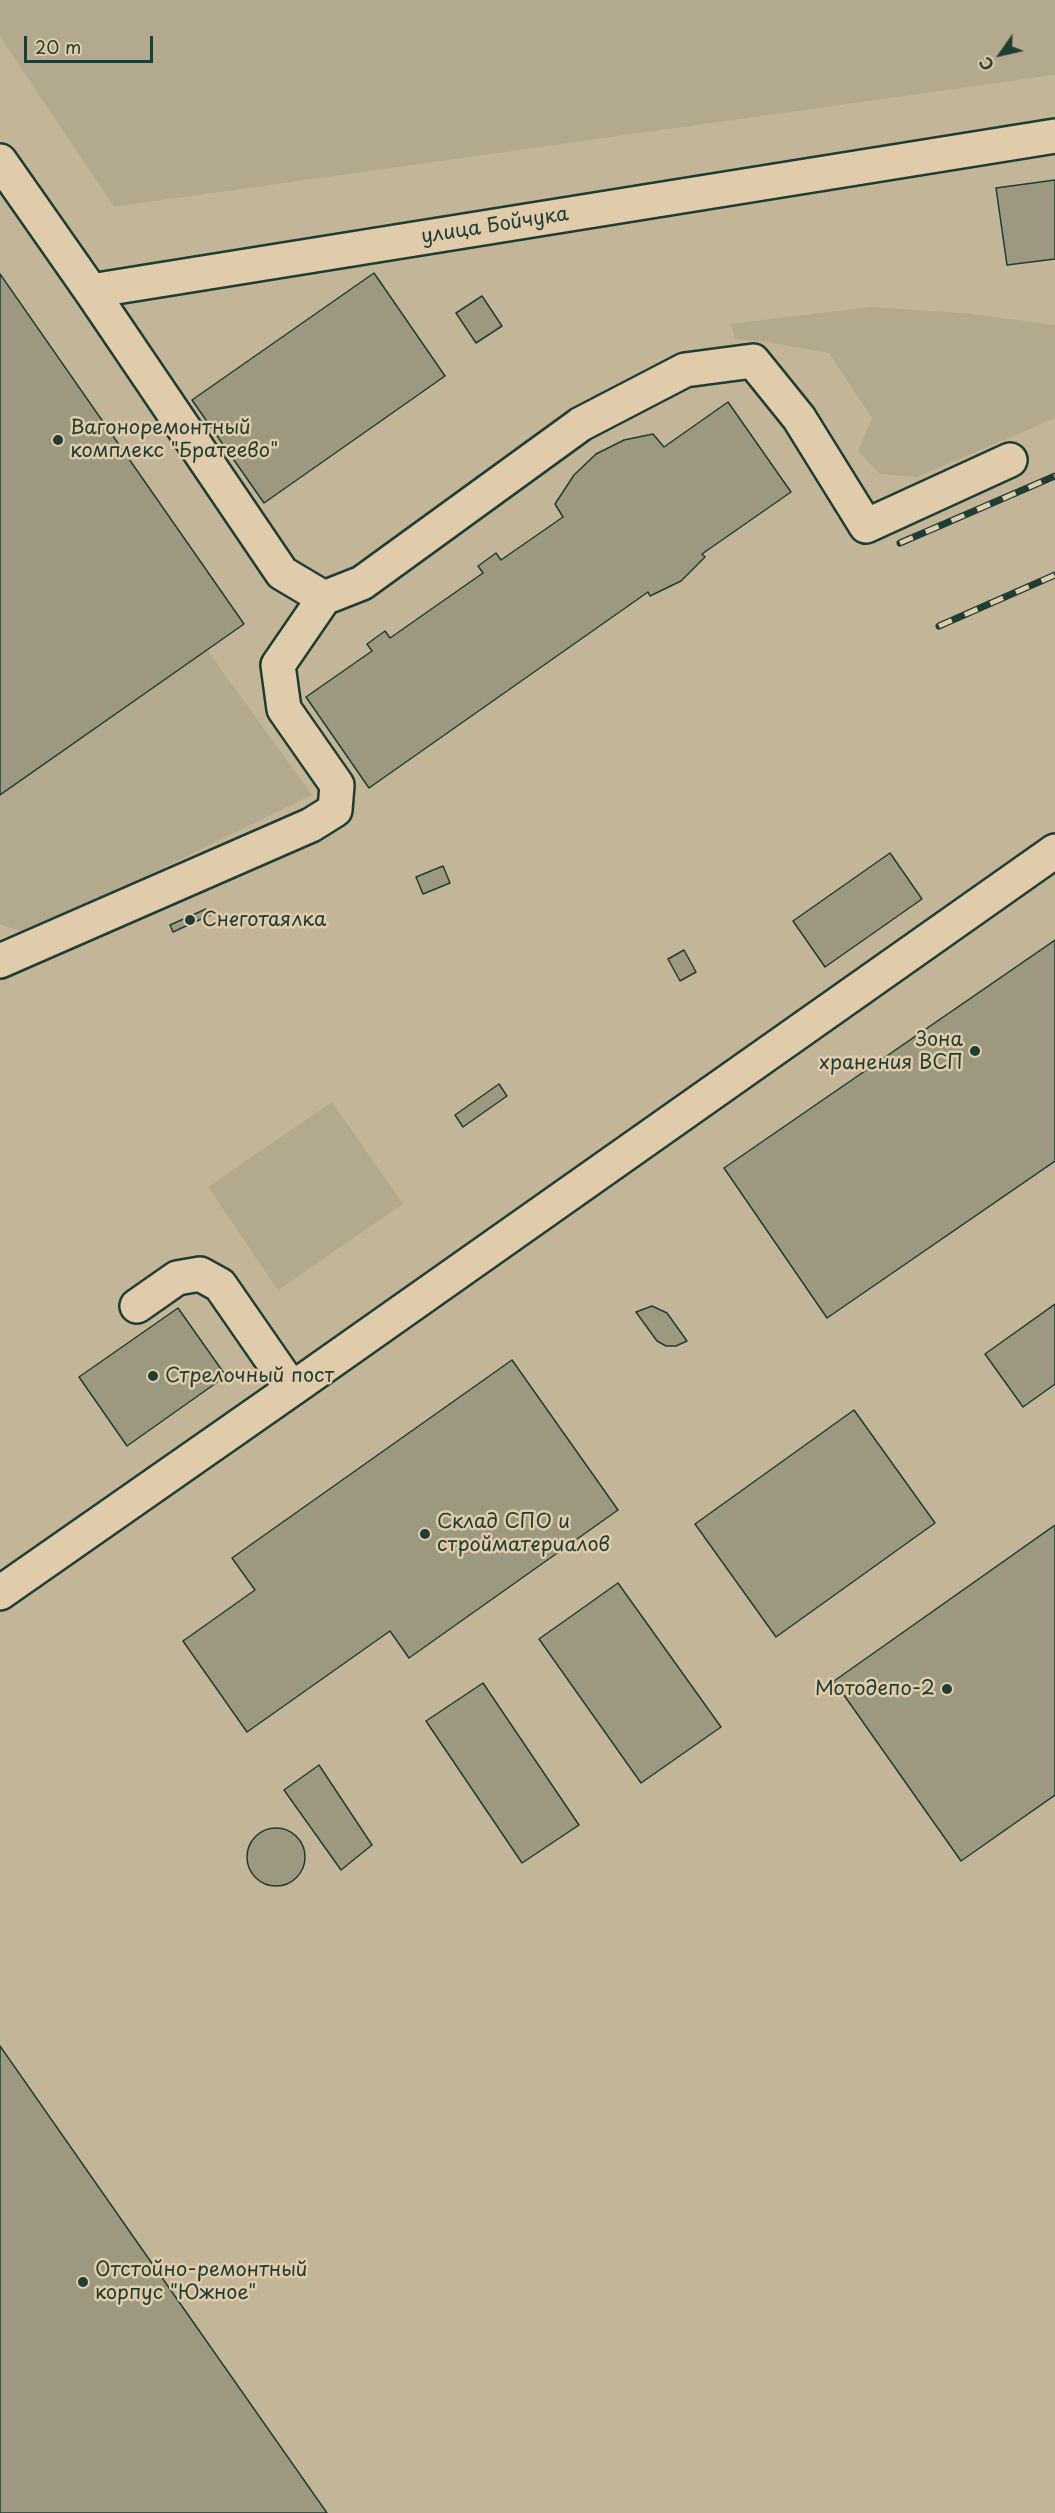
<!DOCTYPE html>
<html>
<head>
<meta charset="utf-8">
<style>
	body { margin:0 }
	#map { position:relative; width:1055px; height:2513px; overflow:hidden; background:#d4c3a3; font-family:"Playpen Sans",sans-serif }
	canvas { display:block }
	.north { position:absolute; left:971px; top:24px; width:60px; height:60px; -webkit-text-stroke:4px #e0cbaa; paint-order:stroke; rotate:236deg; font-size:16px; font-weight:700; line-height:24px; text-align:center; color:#1f3d34 }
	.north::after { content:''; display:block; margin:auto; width:21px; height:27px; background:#1f3d34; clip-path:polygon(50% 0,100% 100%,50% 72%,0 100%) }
	.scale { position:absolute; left:24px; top:36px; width:129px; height:27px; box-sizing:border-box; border:3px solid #1f3d34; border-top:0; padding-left:8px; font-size:18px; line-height:21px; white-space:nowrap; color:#1f3d34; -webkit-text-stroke:4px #e0cbaa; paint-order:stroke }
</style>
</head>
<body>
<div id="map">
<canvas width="1055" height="2513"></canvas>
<div class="north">С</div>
<div class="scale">20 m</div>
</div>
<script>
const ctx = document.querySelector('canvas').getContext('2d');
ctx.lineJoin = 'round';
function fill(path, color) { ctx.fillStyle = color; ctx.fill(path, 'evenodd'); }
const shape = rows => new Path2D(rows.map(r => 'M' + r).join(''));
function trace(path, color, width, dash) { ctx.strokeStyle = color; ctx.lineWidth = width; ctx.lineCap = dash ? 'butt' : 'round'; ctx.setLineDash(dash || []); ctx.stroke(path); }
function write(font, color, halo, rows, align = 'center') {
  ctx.font = font + ' "Playpen Sans",sans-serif'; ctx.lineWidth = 5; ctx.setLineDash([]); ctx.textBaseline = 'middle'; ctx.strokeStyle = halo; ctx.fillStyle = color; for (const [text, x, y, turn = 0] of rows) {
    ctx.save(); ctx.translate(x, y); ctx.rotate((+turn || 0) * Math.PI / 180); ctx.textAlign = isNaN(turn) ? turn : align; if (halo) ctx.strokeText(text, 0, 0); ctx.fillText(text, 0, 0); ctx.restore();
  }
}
const built = shape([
	[0,37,114,207,1055,75,1055,2513,0,2513]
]);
const green = shape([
	[0,0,1055,0,1055,75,114,207,0,37],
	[870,307,963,313,1055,325,1055,418,917,477,880,474,858,451,872,418,829,353,766,342,735,339,731,324],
	[207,650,312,795,27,934,0,924,0,795],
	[332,1102,403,1204,278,1290,208,1187]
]);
const building = shape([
	[1055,180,1055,259,1007,265,996,188,1055,180],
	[374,273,445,376,264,503,192,400,374,273],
	[0,274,244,624,0,795,0,274],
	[482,296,502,326,476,343,456,313,482,296],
	[728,402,791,492,702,554,705,557,681,581,650,596,648,592,369,788,306,697,372,651,367,644,385,631,390,638,483,573,478,566,496,553,501,560,563,517,555,504,574,475,596,454,624,440,653,434,664,447,728,402],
	[890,853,922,899,825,967,793,921,890,853],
	[443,866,450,883,423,894,416,877,443,866],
	[206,909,210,915,173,932,170,925,206,909],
	[1055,940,1055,1161,827,1318,724,1168,1055,940],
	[684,950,696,972,680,981,668,959,684,950],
	[499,1084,507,1096,463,1127,455,1115,499,1084],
	[1055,1304,1055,1384,1023,1407,985,1354,1055,1304],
	[652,1306,667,1313,687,1341,676,1346,666,1346,657,1341,636,1312,652,1306],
	[178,1308,226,1376,127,1446,79,1377,178,1308],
	[512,1360,618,1510,409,1658,390,1631,247,1732,183,1641,255,1590,232,1558,512,1360],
	[854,1410,935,1523,776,1637,695,1524,854,1410],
	[1055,1525,1055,1795,961,1861,834,1681,1055,1525],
	[618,1583,721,1727,641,1783,539,1639,618,1583],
	[483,1683,579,1825,522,1863,426,1721,483,1683],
	[319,1765,372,1845,341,1870,284,1790,319,1765],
	'247 1857a29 29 0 1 1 58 0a29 29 0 1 1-58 0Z',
	[0,2046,137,2242,327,2513,0,2513,0,2046]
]);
const minor = shape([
	[0,161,91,291,282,573,324,598,362,583,581,424,685,370,753,361,799,418,866,526,1010,460],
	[91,291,1055,136],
	[0,961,311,825,335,810,337,785,284,709,278,665,324,598],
	[292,1389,1055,851],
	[0,1593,292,1389,220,1285,200,1274,177,1278,137,1306]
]);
const rail = shape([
	[900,543,1055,476],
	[939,626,1055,575]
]);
const markers = [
	[58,440,6,"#1f3d34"],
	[190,920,6,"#1f3d34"],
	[975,1051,6,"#1f3d34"],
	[153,1376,6,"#1f3d34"],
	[425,1534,6,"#1f3d34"],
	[947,1689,6,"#1f3d34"],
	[83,2282,6,"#1f3d34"]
];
const streetNames = [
	["улица Бойчука",495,226,-9]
];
const poiNames = [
	["Вагоноремонтный",70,428],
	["комплекс \"Братеево\"",70,451],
	["Снеготаялка",202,920],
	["Зона",963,1040,"right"],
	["хранения ВСП",963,1063,"right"],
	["Стрелочный пост",165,1376],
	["Склад СПО и",437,1522],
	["стройматериалов",437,1545],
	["Мотодепо-2",935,1689,"right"],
	["Отстойно-ремонтный",95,2270],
	["корпус \"Южное\"",95,2293]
];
fill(built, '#c3b698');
fill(green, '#b3a98e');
fill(building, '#9c9980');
trace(building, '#1f3d34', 1.5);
trace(minor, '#1f3d34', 38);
trace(minor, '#e0cbaa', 33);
trace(rail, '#1f3d34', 7);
trace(rail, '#e0cbaa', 4.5, [14]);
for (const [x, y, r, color] of markers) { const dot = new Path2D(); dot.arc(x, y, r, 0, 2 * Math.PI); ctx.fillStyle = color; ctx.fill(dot); trace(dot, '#e0cbaa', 2); }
write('20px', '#1f3d34', '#e0cbaa', streetNames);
write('20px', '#1f3d34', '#e0cbaa', poiNames, 'left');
</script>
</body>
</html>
